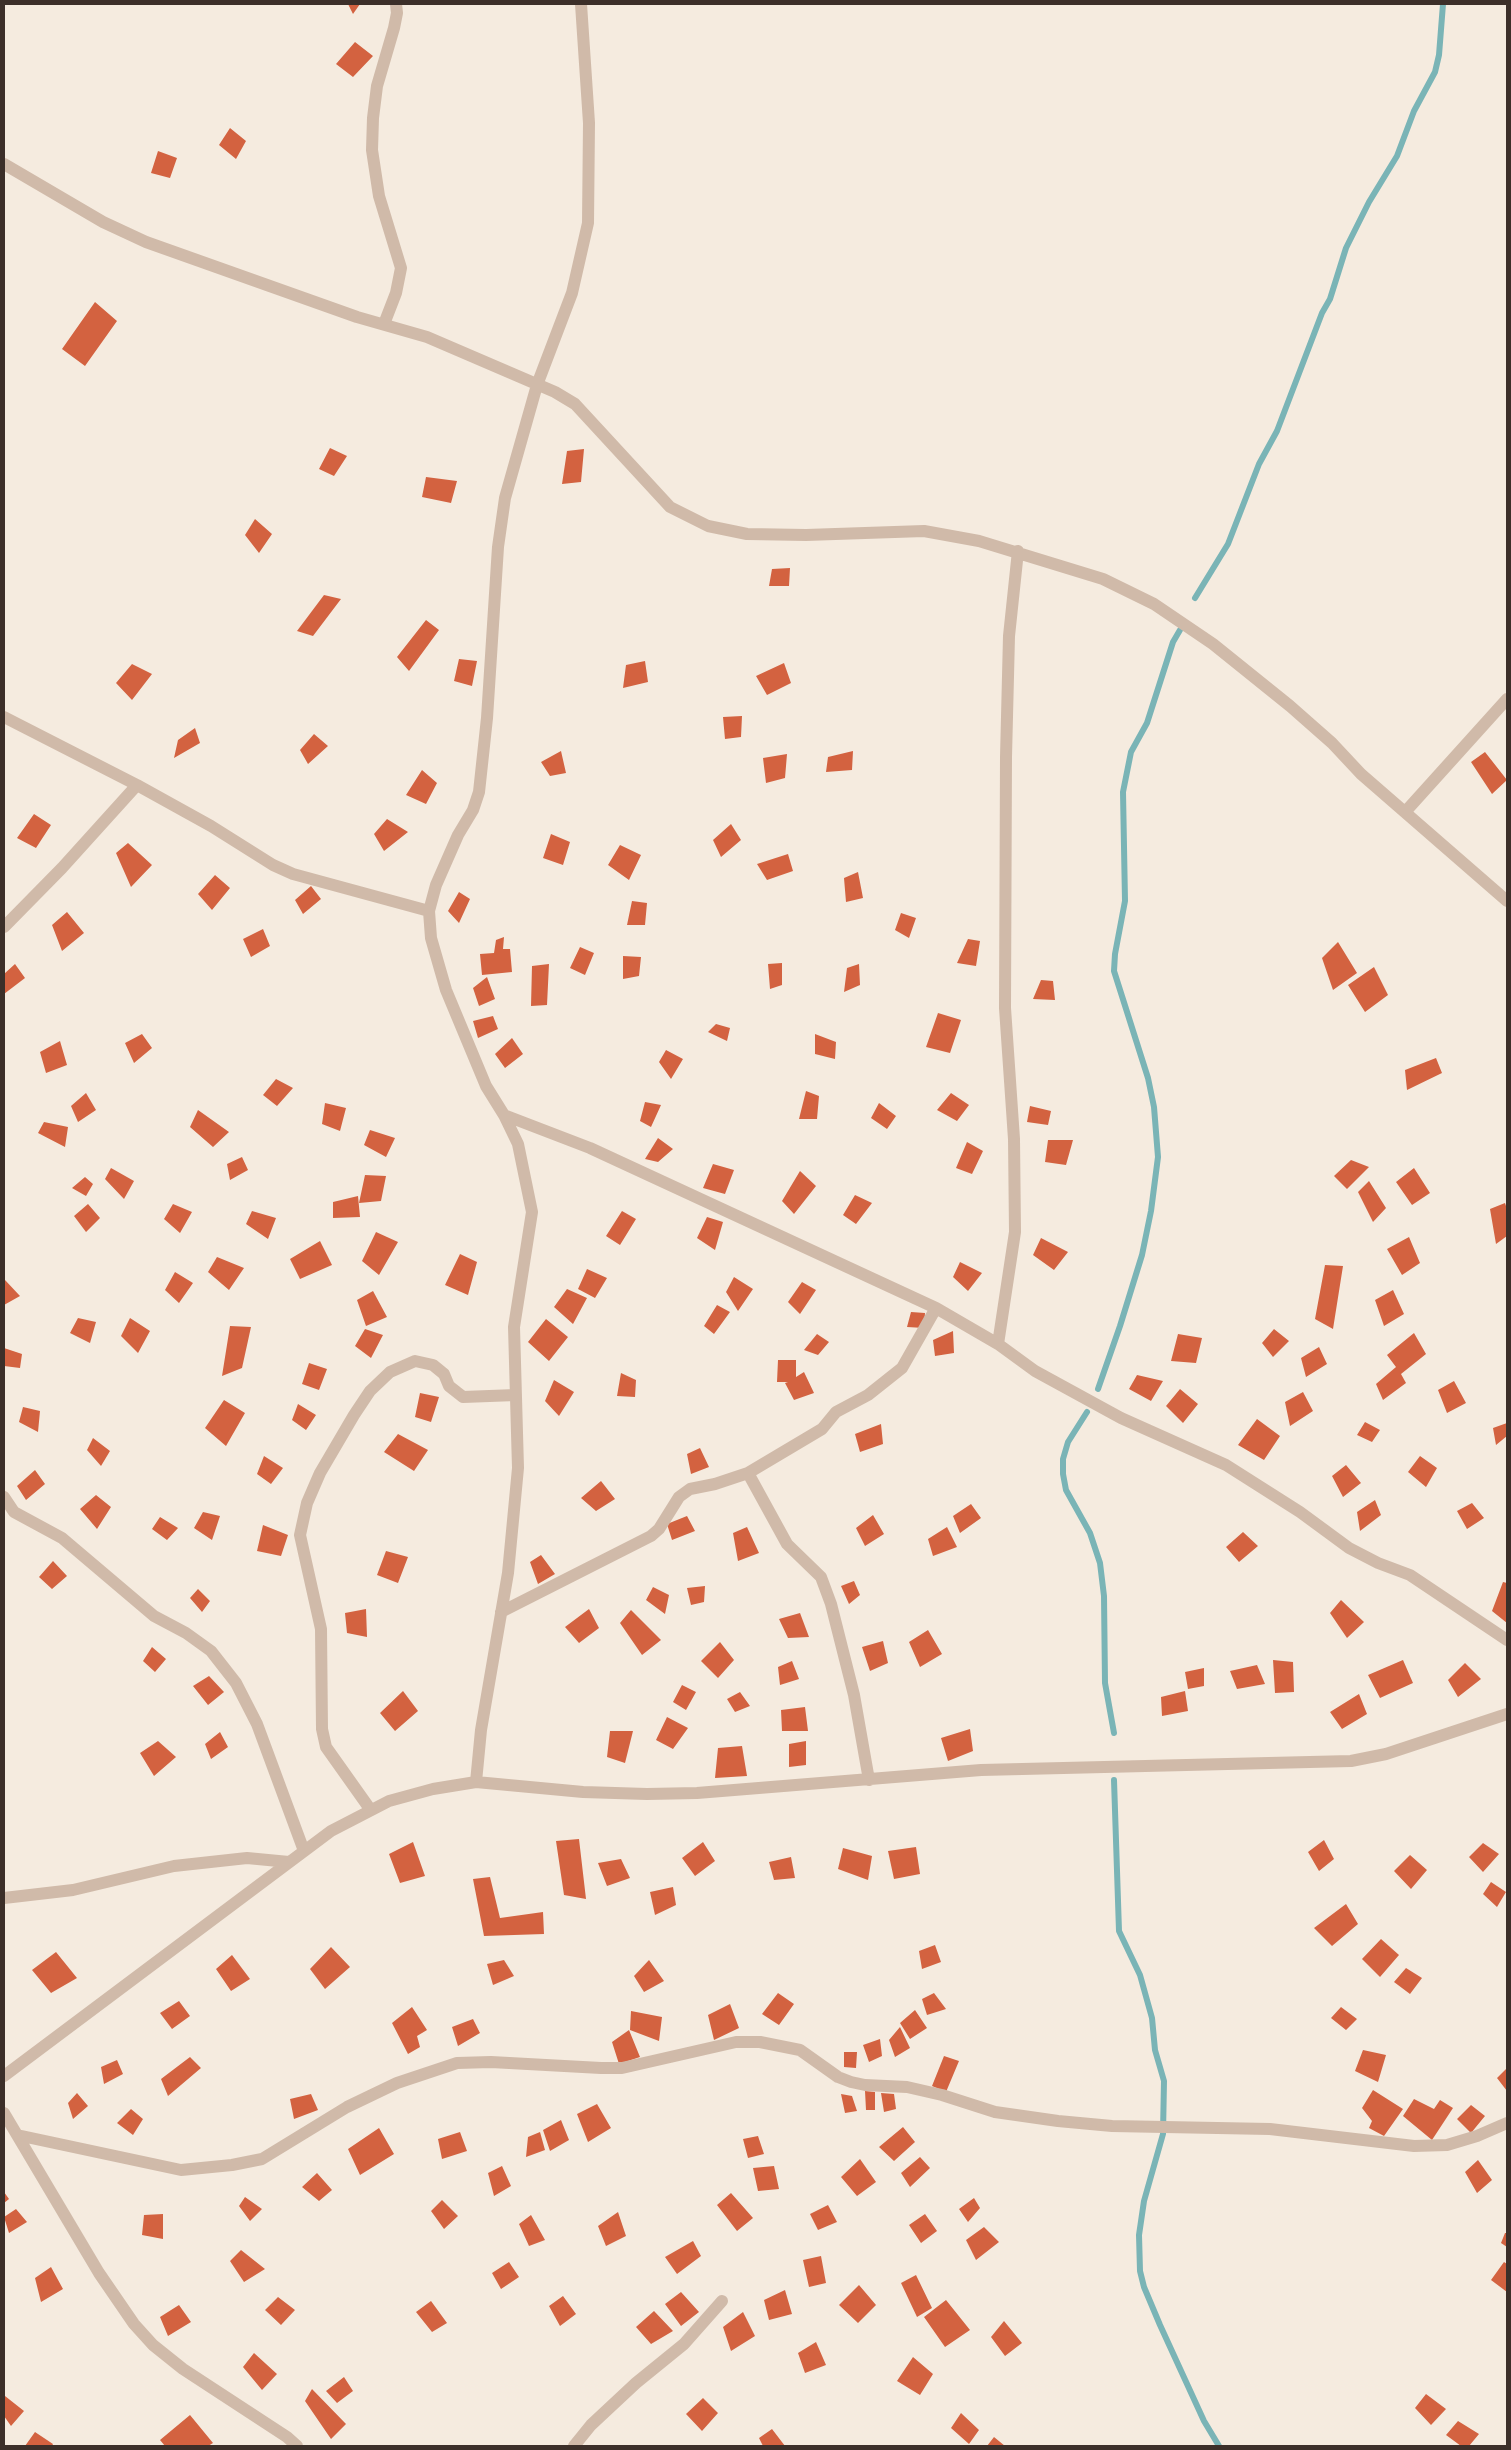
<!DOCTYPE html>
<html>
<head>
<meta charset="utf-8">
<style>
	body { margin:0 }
	#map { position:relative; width:1511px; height:2450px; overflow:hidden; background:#f5ebdf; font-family:"Sofia Sans Condensed",sans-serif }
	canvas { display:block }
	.frame { position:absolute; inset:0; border:5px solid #3c2f29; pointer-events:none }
</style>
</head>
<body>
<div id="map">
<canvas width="1511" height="2450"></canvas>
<div class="frame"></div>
</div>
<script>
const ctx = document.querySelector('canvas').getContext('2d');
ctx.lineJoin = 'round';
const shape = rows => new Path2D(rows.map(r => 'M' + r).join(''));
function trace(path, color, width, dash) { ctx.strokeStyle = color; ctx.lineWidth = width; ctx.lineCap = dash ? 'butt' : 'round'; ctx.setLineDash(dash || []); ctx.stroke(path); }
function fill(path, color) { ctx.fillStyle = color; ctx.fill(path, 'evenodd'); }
const stream = shape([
	[1195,598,1228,544,1259,464,1277,431,1322,313,1330,299,1346,248,1369,202,1397,156,1414,111,1435,72,1439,55,1443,4],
	[1098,1389,1120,1326,1142,1255,1151,1211,1158,1157,1154,1107,1148,1078,1114,971,1115,954,1125,901,1123,792,1131,752,1147,723,1173,642,1180,630],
	[1087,1412,1068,1442,1063,1459,1063,1474,1066,1490,1090,1533,1100,1563,1104,1596,1105,1683,1114,1733],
	[1114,1780,1119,1931,1140,1975,1152,2018,1155,2050,1164,2081,1163,2134,1144,2201,1139,2235,1140,2271,1144,2287,1160,2325,1204,2421,1219,2446]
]);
const building = shape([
	[348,4,360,4,353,14],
	[355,42,373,56,353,77,336,64],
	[230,128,246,141,236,159,219,145],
	[158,151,177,158,170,178,151,173],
	[95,302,117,321,85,366,62,349],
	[330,448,347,456,334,476,319,469],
	[584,449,581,482,562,484,567,451],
	[426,477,457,481,451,503,422,497],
	[255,519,272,534,259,553,245,535],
	[790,568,789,586,769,586,772,569],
	[324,595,341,599,313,636,297,631],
	[426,620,439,630,409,671,397,657],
	[459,659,477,661,472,686,454,681],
	[645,661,648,682,623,688,626,665],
	[784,663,791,683,767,695,756,676],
	[132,664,152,674,132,700,116,683],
	[742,716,741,737,725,739,723,717],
	[195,728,200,743,174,758,178,740],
	[314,734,328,746,308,764,300,750],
	[561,751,566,773,550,776,541,762],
	[853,751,852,770,826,772,828,757],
	[1485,752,1507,780,1492,794,1471,762],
	[787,754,785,778,766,783,763,758],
	[422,770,437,783,426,804,406,795],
	[34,814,51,825,36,848,17,838],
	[387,819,408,832,384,851,374,834],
	[731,824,741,840,721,857,713,840],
	[551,834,570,842,563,865,543,858],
	[128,843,152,865,131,887,116,853],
	[620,845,641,855,629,880,608,865],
	[788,854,793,871,767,880,757,864],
	[858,872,863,898,846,902,844,878],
	[215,875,230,888,212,910,198,894],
	[311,886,321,899,303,914,295,900],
	[459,892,470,899,459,923,448,911],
	[632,901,647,903,645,925,627,925],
	[67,912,84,933,62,951,52,925],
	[901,913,916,918,909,938,895,930],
	[263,929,270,946,251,957,243,939],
	[504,937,503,949,510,949,512,972,482,975,480,954,494,953,496,940],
	[968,939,980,941,976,966,957,963],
	[1338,942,1357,973,1333,990,1322,958],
	[580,947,594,953,585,975,570,968],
	[623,956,641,957,639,976,623,979],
	[782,963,782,985,770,989,768,964],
	[15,964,25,978,4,994,4,974],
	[549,964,547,1005,531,1006,532,966],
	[859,964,860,985,844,992,847,968],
	[1374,967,1388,995,1365,1012,1348,985],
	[487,977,495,999,479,1006,473,988],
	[1041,980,1053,981,1055,1000,1033,999],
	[938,1013,961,1020,950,1053,926,1047],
	[493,1016,498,1029,478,1038,473,1021],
	[716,1024,730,1028,727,1041,708,1032],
	[142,1034,152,1048,134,1063,125,1043],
	[815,1034,836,1042,835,1059,815,1054],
	[512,1038,523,1054,505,1068,495,1054],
	[60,1041,67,1065,46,1073,40,1052],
	[666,1050,683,1059,671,1079,659,1062],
	[1436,1058,1442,1073,1407,1090,1405,1070],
	[276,1079,293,1088,277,1106,263,1095],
	[806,1091,819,1096,817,1119,799,1119],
	[86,1093,96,1110,78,1122,71,1106],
	[951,1093,969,1105,957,1121,937,1110],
	[645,1102,661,1105,651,1127,640,1121],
	[325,1103,346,1108,340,1131,322,1124],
	[879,1103,896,1116,887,1129,871,1118],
	[1030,1106,1051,1111,1048,1125,1027,1122],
	[198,1110,229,1132,213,1147,190,1127],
	[44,1122,68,1127,65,1147,38,1133],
	[370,1130,395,1138,386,1157,364,1145],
	[658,1138,673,1149,658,1162,645,1159],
	[1048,1140,1073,1140,1066,1165,1045,1162],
	[967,1142,983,1151,972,1174,956,1168],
	[242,1157,248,1170,230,1180,227,1164],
	[1351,1160,1369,1167,1347,1189,1334,1176],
	[713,1164,734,1170,725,1194,703,1188],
	[111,1168,134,1181,124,1199,105,1179],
	[1414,1168,1430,1193,1412,1205,1396,1182],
	[800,1171,816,1186,794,1214,782,1201],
	[365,1175,386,1176,381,1201,359,1203],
	[85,1177,93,1184,86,1196,72,1188],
	[1369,1181,1386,1208,1373,1222,1358,1192],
	[855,1195,872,1203,856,1224,843,1215],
	[358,1196,360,1217,333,1218,333,1202],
	[1505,1203,1507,1209,1507,1236,1496,1244,1490,1209],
	[88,1204,100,1218,86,1232,74,1216],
	[173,1204,192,1212,180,1233,164,1219],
	[252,1211,276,1218,268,1239,246,1224],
	[622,1211,636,1219,620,1245,606,1236],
	[707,1217,723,1222,715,1250,697,1238],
	[376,1232,398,1242,379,1275,362,1261],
	[1409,1237,1420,1263,1402,1275,1387,1249],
	[1041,1238,1068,1252,1054,1270,1033,1255],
	[320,1241,332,1265,300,1279,290,1259],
	[460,1254,477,1262,468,1295,445,1285],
	[217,1257,244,1268,229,1290,208,1272],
	[960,1262,982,1273,968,1291,953,1277],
	[1325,1265,1343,1266,1333,1329,1315,1319],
	[587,1269,607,1278,595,1298,578,1289],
	[175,1272,193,1283,179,1303,165,1290],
	[734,1277,753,1289,738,1311,726,1292],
	[5,1280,20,1296,4,1305,4,1281],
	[802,1282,816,1290,800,1314,788,1302],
	[567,1289,587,1298,573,1324,554,1307],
	[1393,1290,1404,1314,1384,1326,1375,1300],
	[373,1291,387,1317,366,1326,357,1300],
	[717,1305,730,1312,714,1334,704,1326],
	[911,1312,925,1313,924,1328,907,1327],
	[78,1318,96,1322,90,1343,70,1333],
	[130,1318,150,1331,138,1353,121,1336],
	[546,1319,568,1337,549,1361,528,1342],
	[230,1326,251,1327,242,1368,222,1376],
	[365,1329,383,1335,371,1358,355,1346],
	[1274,1329,1289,1341,1273,1357,1262,1343],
	[953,1331,954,1353,935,1356,933,1340],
	[1414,1333,1426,1354,1401,1374,1406,1383,1383,1400,1376,1384,1396,1367,1387,1355],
	[817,1334,829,1342,818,1355,804,1350],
	[1178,1334,1202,1338,1196,1363,1171,1361],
	[1319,1347,1327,1364,1306,1377,1301,1358],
	[4,1348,22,1354,20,1368,4,1366],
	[778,1360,796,1360,796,1377,804,1372,814,1393,794,1400,785,1383,788,1382,777,1382],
	[309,1363,327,1369,319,1390,302,1384],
	[621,1373,636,1380,635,1397,617,1396],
	[1137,1375,1163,1381,1151,1401,1129,1389],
	[554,1380,574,1392,559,1416,545,1401],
	[1454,1381,1466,1403,1447,1413,1438,1390],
	[1180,1389,1198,1404,1183,1423,1166,1406],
	[1303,1392,1313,1411,1290,1426,1285,1402],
	[420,1393,439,1397,431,1422,415,1417],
	[224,1400,245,1413,226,1446,205,1428],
	[298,1404,316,1415,306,1430,292,1420],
	[23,1407,40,1411,38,1432,19,1422],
	[1257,1419,1280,1436,1264,1460,1238,1445],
	[1365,1422,1380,1430,1372,1442,1357,1435],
	[1507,1423,1507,1436,1496,1445,1493,1428],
	[881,1424,883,1444,860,1452,855,1434],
	[398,1434,428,1450,414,1471,384,1452],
	[93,1438,110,1451,101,1466,87,1450],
	[700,1448,709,1467,691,1474,687,1454],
	[264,1456,283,1468,271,1484,257,1474],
	[1420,1456,1437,1468,1426,1487,1408,1472],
	[1346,1465,1361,1483,1343,1497,1332,1476],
	[35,1470,45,1484,26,1500,17,1486],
	[601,1481,615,1499,596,1511,581,1498],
	[96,1495,111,1507,97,1529,80,1509],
	[1375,1500,1381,1515,1360,1531,1357,1512],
	[1472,1503,1484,1518,1467,1529,1457,1511],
	[971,1504,981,1518,960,1533,953,1516],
	[203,1512,220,1516,212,1540,194,1528],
	[873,1515,884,1534,865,1546,856,1528],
	[687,1516,695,1531,672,1540,667,1524],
	[160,1517,178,1528,167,1540,152,1529],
	[263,1525,288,1535,281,1556,257,1551],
	[747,1527,759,1553,738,1561,733,1533],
	[947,1527,957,1547,933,1556,928,1539],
	[1243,1532,1258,1546,1239,1562,1226,1547],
	[386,1551,408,1557,398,1583,377,1575],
	[541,1555,555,1574,538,1584,530,1562],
	[53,1561,67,1576,52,1589,39,1577],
	[854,1581,860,1595,849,1604,841,1586],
	[1503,1582,1507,1583,1507,1623,1492,1611],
	[705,1586,704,1602,691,1605,687,1588],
	[653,1587,669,1595,665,1614,646,1600],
	[198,1589,210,1601,202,1612,190,1598],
	[1341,1600,1364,1622,1347,1638,1330,1613],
	[366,1609,367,1637,347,1633,345,1613],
	[589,1609,599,1628,579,1643,565,1627],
	[631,1610,661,1640,642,1655,620,1623],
	[800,1613,809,1637,788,1638,779,1619],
	[928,1630,942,1654,920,1667,909,1642],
	[883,1641,888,1663,870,1671,862,1647],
	[720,1642,734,1660,718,1678,701,1661],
	[152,1647,166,1659,155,1672,143,1661],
	[1273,1660,1293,1662,1294,1692,1275,1693],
	[1403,1660,1413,1683,1380,1698,1368,1675],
	[792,1661,799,1679,780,1685,778,1667],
	[1465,1663,1481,1679,1458,1697,1448,1680],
	[1257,1665,1265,1684,1237,1689,1230,1671],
	[1204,1668,1204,1686,1188,1689,1185,1672],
	[209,1676,224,1692,208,1705,193,1686],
	[682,1685,696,1692,686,1710,673,1702],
	[403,1691,418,1711,395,1731,380,1713],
	[1185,1691,1188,1711,1162,1716,1161,1697],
	[740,1692,750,1706,735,1712,727,1699],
	[1359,1694,1367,1714,1342,1729,1330,1712],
	[805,1707,808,1731,782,1731,781,1710],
	[667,1717,688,1728,673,1749,656,1740],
	[970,1729,973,1751,948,1761,941,1738],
	[610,1731,633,1731,625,1763,607,1757],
	[220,1732,228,1747,211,1759,205,1744],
	[158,1741,176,1757,154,1776,140,1753],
	[806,1741,806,1765,789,1767,789,1744],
	[742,1746,747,1776,715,1778,718,1748],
	[579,1839,586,1899,564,1895,556,1841],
	[1324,1840,1334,1859,1319,1871,1308,1852],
	[413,1842,425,1876,400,1883,389,1854],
	[703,1842,715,1861,695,1876,682,1858],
	[1483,1843,1499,1854,1483,1872,1469,1857],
	[916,1847,920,1874,894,1879,888,1851],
	[843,1848,872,1856,868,1880,838,1869],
	[1410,1855,1427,1870,1411,1889,1394,1871],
	[791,1857,795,1878,774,1880,769,1862],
	[621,1859,630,1878,607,1886,598,1863],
	[490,1877,500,1918,543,1912,544,1934,484,1936,473,1879],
	[1491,1882,1506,1892,1497,1907,1483,1894],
	[673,1887,676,1905,655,1915,650,1892],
	[1346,1904,1358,1924,1332,1946,1314,1928],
	[1381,1939,1399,1955,1380,1977,1362,1959],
	[935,1945,941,1962,922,1969,919,1951],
	[331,1947,350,1967,325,1989,310,1969],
	[56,1952,77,1978,51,1993,32,1970],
	[232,1955,250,1979,231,1991,216,1969],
	[504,1960,514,1976,493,1985,487,1964],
	[649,1960,664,1981,644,1992,634,1976],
	[1406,1968,1422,1978,1410,1994,1394,1982],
	[778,1993,794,2004,779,2025,762,2014],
	[934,1993,946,2009,927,2015,922,1999],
	[179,2001,190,2016,172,2029,160,2013],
	[730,2004,739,2028,714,2040,708,2015],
	[412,2007,427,2030,417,2036,420,2047,408,2054,392,2023],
	[1341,2007,1357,2019,1346,2030,1331,2018],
	[915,2010,927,2028,910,2039,900,2023],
	[631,2011,662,2017,659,2041,630,2030],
	[473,2019,480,2033,458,2046,452,2027],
	[900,2027,910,2048,895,2057,889,2040],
	[629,2030,640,2057,619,2064,612,2042],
	[880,2039,882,2056,869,2062,863,2045],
	[1363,2050,1386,2055,1378,2082,1355,2071],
	[844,2052,857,2052,856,2068,844,2067],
	[944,2056,959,2061,946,2092,932,2086],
	[190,2057,201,2068,168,2096,161,2079],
	[117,2060,123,2074,104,2084,101,2067],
	[1507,2068,1507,2091,1497,2078],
	[1373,2090,1403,2109,1384,2136,1369,2128,1372,2121,1362,2108],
	[865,2091,875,2092,875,2110,866,2110],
	[77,2093,88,2106,73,2119,68,2103],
	[881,2093,894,2094,896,2109,884,2112],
	[311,2094,318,2110,294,2119,290,2099],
	[841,2094,852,2096,857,2111,845,2113],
	[1414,2099,1434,2109,1440,2100,1453,2108,1432,2140,1403,2116],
	[597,2104,611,2128,588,2142,577,2114],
	[1471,2105,1485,2116,1471,2133,1457,2119],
	[131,2109,143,2119,133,2135,117,2123],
	[561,2120,569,2140,550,2151,543,2130],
	[903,2127,915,2142,894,2161,879,2147],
	[379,2128,394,2154,360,2175,348,2149],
	[460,2132,467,2151,442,2159,438,2139],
	[540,2132,545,2150,526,2157,528,2137],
	[758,2136,764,2154,748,2158,743,2139],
	[920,2157,930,2168,910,2187,901,2173],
	[860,2159,876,2182,857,2196,841,2177],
	[1478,2160,1492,2180,1477,2193,1465,2172],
	[502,2166,511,2186,494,2196,488,2173],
	[774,2166,779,2189,758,2191,753,2168],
	[317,2173,332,2190,319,2201,302,2187],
	[4,2192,9,2199,4,2203],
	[731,2193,753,2218,737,2231,717,2205],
	[245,2197,262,2209,250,2221,239,2206],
	[974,2198,980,2208,968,2222,959,2209],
	[442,2200,458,2216,444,2229,431,2211],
	[828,2205,837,2222,818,2230,810,2214],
	[16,2209,27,2222,9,2233,4,2217],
	[618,2212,626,2236,606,2246,598,2226],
	[163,2214,163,2239,142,2235,144,2215],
	[925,2214,937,2231,921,2243,909,2225],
	[531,2215,545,2240,529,2246,519,2224],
	[984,2227,999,2242,976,2260,966,2240],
	[1505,2233,1507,2233,1507,2247,1501,2243],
	[693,2241,701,2256,677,2274,665,2257],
	[241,2250,265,2269,244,2282,230,2261],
	[821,2256,826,2283,809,2287,803,2260],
	[509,2262,519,2277,501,2289,492,2273],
	[1504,2262,1507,2264,1507,2292,1491,2280],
	[51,2267,63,2289,41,2302,35,2278],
	[916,2275,932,2308,917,2317,901,2283],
	[859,2285,876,2305,858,2323,839,2305],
	[785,2290,792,2314,769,2320,764,2300],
	[681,2292,699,2312,681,2326,665,2304],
	[563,2296,576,2314,560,2326,549,2306],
	[278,2297,295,2310,281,2325,265,2310],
	[946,2300,970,2330,945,2347,924,2317],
	[431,2301,447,2323,432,2332,416,2312],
	[179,2305,191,2322,168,2336,160,2317],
	[654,2311,673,2331,651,2344,636,2327],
	[743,2312,755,2336,731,2351,723,2327],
	[1004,2321,1022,2343,1005,2356,991,2337],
	[816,2342,826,2365,805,2373,798,2353],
	[254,2353,277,2374,262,2390,243,2367],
	[913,2357,933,2374,920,2395,897,2381],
	[344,2377,353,2391,337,2403,326,2391],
	[312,2389,346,2424,331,2439,305,2401],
	[1426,2394,1446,2409,1431,2425,1415,2408],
	[5,2396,24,2411,11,2426,4,2416],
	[703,2398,718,2413,702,2431,686,2414],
	[961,2413,979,2430,969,2444,951,2428],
	[190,2415,213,2443,208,2446,165,2446,160,2440],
	[1458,2421,1479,2434,1469,2446,1461,2446,1446,2435],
	[772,2429,785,2446,763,2446,759,2438],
	[35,2432,53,2444,52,2446,25,2446],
	[994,2437,1005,2446,987,2446]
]);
const minor = shape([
	[4,164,103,222,146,242,357,317,427,337,555,392,575,404,670,507,708,526,747,534,806,535,924,531,979,541,1103,579,1154,604,1213,644,1290,706,1332,743,1361,774,1507,901],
	[384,324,396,293,401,268,379,196,372,150,373,118,377,86,394,28,397,13,396,4],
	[4,717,137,785,211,826,273,865,293,874,429,911],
	[1406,811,1507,699],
	[4,927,62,868,137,785],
	[504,1115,590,1148,936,1308,998,1344,1035,1371,1121,1418,1226,1465,1300,1512,1349,1548,1378,1563,1410,1575,1507,1640],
	[998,1344,1015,1232,1014,1139,1005,1008,1006,757,1009,636,1018,551],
	[748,1473,787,1544,821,1577,831,1604,854,1695,869,1780],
	[4,1497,14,1512,62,1538,154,1616,186,1633,211,1651,236,1683,257,1724,304,1851],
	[501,1612,651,1536,659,1529,679,1497,690,1489,715,1484,748,1473,822,1429,836,1412,868,1395,902,1368,936,1308],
	[476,1782,481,1730,508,1573,518,1468,514,1327,532,1212,518,1144,504,1115,486,1086,446,990,431,938,429,911,436,885,458,835,473,810,479,792,487,718,498,547,505,498,537,385,572,293,588,223,589,123,581,4],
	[370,1809,326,1747,322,1729,321,1629,300,1535,307,1503,320,1473,354,1415,370,1391,390,1372,415,1361,433,1365,444,1374,449,1386,463,1397,516,1395],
	[4,1898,73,1890,174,1866,247,1858,289,1862],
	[4,2076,331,1831,389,1801,433,1789,476,1782,583,1792,647,1794,697,1793,981,1770,1351,1761,1386,1754,1507,1714],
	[4,2113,99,2273,134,2324,153,2345,183,2369,287,2437,297,2446],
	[17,2135,181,2170,232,2165,262,2159,347,2107,397,2083,457,2063,491,2062,601,2068,622,2068,736,2042,760,2042,800,2050,838,2077,851,2082,865,2085,907,2087,942,2095,995,2112,1058,2121,1112,2126,1270,2129,1414,2146,1447,2145,1477,2136,1507,2123],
	[574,2446,591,2425,636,2383,684,2344,722,2301]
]);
trace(stream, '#7ab4b6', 6);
fill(building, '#d36240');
trace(minor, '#d0baa9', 12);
</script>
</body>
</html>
